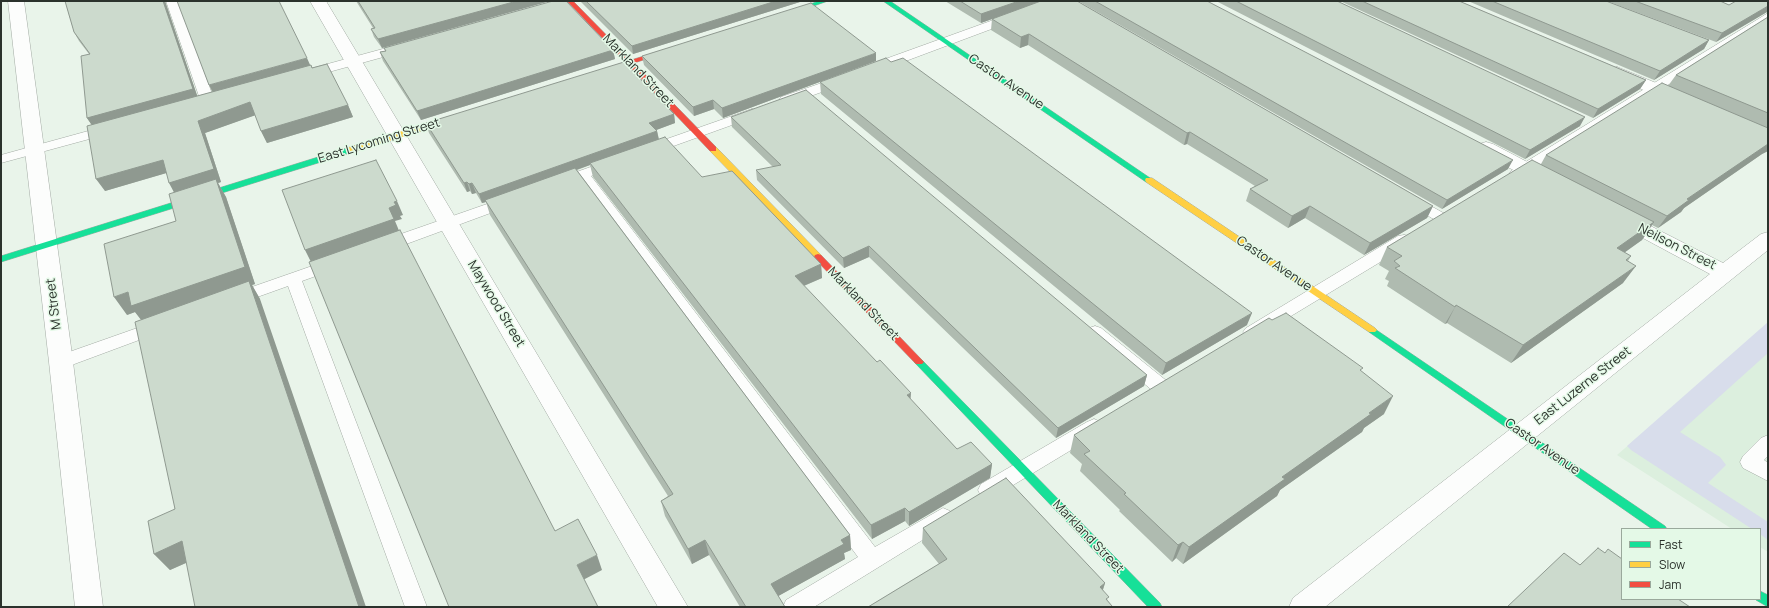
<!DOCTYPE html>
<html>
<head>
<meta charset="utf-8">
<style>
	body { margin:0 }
	#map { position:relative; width:1769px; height:608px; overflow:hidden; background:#e9f4ea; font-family:Manrope,sans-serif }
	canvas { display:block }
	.frame { position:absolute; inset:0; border:2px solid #2b322c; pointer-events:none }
	.legend { position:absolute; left:1621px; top:528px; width:140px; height:72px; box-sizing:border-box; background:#e4f9e7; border:1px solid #9aa99c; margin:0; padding:5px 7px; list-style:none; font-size:12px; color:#2b322c }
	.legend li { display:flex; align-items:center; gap:8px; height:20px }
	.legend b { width:20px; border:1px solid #9aa99c }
</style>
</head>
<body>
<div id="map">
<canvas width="1769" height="608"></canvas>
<div class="frame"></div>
<ul class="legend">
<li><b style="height:5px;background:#16e098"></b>Fast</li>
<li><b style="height:5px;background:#ffcf43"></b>Slow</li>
<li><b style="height:5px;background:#f24e42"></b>Jam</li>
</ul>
</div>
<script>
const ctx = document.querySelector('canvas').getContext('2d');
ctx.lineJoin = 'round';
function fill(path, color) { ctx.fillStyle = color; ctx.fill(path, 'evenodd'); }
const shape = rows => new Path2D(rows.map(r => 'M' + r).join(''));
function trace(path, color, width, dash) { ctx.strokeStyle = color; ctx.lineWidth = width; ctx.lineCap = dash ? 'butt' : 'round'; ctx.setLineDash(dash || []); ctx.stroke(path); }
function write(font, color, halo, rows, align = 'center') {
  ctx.font = font + ' Manrope,sans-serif'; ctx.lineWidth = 3; ctx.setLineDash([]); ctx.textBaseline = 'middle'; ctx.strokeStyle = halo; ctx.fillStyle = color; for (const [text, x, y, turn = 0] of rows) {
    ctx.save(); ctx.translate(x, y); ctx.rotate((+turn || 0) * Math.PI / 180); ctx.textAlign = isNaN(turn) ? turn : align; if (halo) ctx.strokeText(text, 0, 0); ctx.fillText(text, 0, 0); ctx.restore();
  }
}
const built = shape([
	[1768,324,1768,552,1760,547,1760,529,1732,529,1617,455]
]);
const green = shape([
	[1768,322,1768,353,1680,432,1720,457,1726,465,1708,483,1768,522,1768,540,1760,534,1760,529,1752,529,1631,450,1627,446]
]);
const lane = shape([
	[166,1,178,1,215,102,213,105,203,105,201,102,166,1],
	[1046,1,1063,1,1061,3,887,68,882,69,876,65,877,62,1046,1],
	[1768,13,1768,22,1521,177,1511,177,1509,174,1511,171,1768,13],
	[401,44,405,45,407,48,405,51,307,78,301,74,302,71,401,44],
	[842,76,849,80,847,83,791,103,781,103,779,100,781,97,842,76],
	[752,109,757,110,759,113,757,116,654,153,644,153,642,150,644,147,752,109],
	[110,125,115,126,117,129,115,132,1,163,1,155,110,125],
	[613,159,618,160,620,163,618,166,591,176,875,547,943,508,950,511,953,517,950,523,814,607,783,607,786,600,858,557,579,181,559,188,554,186,552,183,554,180,613,159],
	[1411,195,1447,215,1450,218,1447,221,1442,223,1437,221,1406,203,1403,200,1406,197,1411,195],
	[510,196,515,198,518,201,515,204,390,250,384,251,378,250,376,246,378,242,510,196],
	[1404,235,1410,236,1412,240,1410,244,1258,336,1252,338,1246,336,1243,332,1246,328,1398,236,1404,235],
	[335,258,341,259,343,263,341,267,302,281,427,607,405,607,288,286,235,305,229,303,227,299,229,295,335,258],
	[160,320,166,322,169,326,166,330,61,369,55,367,52,362,55,357,160,320],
	[1095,326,1101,328,1168,382,1170,387,1168,392,1161,394,1154,392,1089,336,1086,332,1089,328,1095,326],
	[1094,419,1101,422,1104,427,1101,432,995,496,988,498,981,496,978,490,981,484,1087,422,1094,419],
	[1768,435,1768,456,1764,460,1768,463,1768,481,1743,468,1740,462,1743,456,1761,438,1768,435]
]);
const street = shape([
	[8,1,24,1,73,362,103,607,75,607,49,362,8,1],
	[310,1,326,1,688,607,658,607,310,1],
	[1617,67,1688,96,1691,100,1688,104,1682,105,1676,104,1611,76,1609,72,1611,68,1617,67],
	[1486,142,1493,144,1554,176,1557,180,1554,184,1547,186,1540,184,1479,152,1477,148,1479,144,1486,142],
	[1620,212,1627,214,1723,263,1761,234,1768,232,1768,250,1325,607,1289,607,1293,598,1710,274,1613,222,1610,218,1613,214,1620,212]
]);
const fast = shape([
	[819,1,828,1,787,15,782,14,819,1],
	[883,1,890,1,1153,180,1152,182,1146,182,883,1],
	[347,148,353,148,354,150,353,152,1,262,1,256,347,148],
	[1372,327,1665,526,1667,529,1652,529,1369,332,1367,330,1372,327],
	[919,358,922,360,1160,603,1162,607,1148,607,916,364,914,362,916,360,919,358],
	[1760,591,1768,595,1768,607,1756,600,1760,599,1760,591]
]);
const slow = shape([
	[451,116,457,116,458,118,457,120,353,152,347,152,346,150,347,148,451,116],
	[710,147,716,147,821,255,822,257,821,259,815,259,710,151,710,147],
	[1146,178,1152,178,1375,328,1377,330,1375,332,1369,332,1146,182,1145,180,1146,178]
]);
const jam = shape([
	[567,1,573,1,631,60,670,48,674,48,674,50,634,63,716,147,716,151,710,151,628,65,600,74,596,74,596,72,625,62,567,1],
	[818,254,821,255,922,360,924,362,922,364,916,364,815,259,814,257,815,255,818,254]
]);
const wall = shape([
	[65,1,165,1,197,96,212,92,209,85,310,65,348,105,353,117,267,143,261,131,255,115,205,133,221,182,218,183,226,197,255,284,252,285,260,299,186,563,170,570,154,554,175,509,141,319,135,312,127,315,176,221,174,192,166,173,105,191,92,125,87,118,89,54,79,41,74,32],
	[356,1,550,1,382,48,374,37,371,29,373,28],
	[580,1,800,1,800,2,633,54],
	[945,1,1077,1,1433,206,1427,218,1364,255,1305,218,1288,228,1246,201,1250,189,1255,186,1187,144,1184,145,1028,45,1020,48,991,30,992,19,981,23],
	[1078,1,1207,1,1508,169,1442,209],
	[1216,1,1337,1,1580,126,1525,159],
	[1340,1,1459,1,1646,80,1640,89,1593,118],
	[1468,1,1606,1,1709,40,1704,49,1654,80],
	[1607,1,1720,1,1729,5,1767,12,1716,42],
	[1768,17,1768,151,1762,154,1684,208,1681,212,1658,228,1652,225,1642,240,1624,252,1631,256,1628,261,1623,283,1511,363,1447,323,1445,324,1387,286,1389,281,1385,279,1389,271,1379,265,1387,247,1541,164,1546,155,1668,86,1676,75],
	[384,48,613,50,615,59,421,120,383,61,380,52,385,51],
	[642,56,876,61,723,118,714,109,694,116,644,65],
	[820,82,1247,325,1162,375,821,94],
	[674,114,675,123,656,130,657,131,659,139,702,177,821,264,822,278,804,286,957,449,992,464,990,478,909,526,905,521,872,539,593,177,590,165,577,170,850,535,851,550,844,553,845,559,778,596,785,607,740,607,709,555,692,564,665,516,661,501,668,496,490,215,486,202,482,203,476,193,472,194,470,191,467,192,429,133,426,123],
	[731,117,1147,375,1144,386,1056,438,869,257,844,268,757,180,756,170,773,167,732,127],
	[1272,320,1361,371,1384,414,1364,428,1362,432,1280,490,1277,496,1183,564,1176,558,1172,562,1119,511,1120,510,1080,471,1082,464,1070,453,1074,435],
	[923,528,1105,583,1103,590,1108,601,1112,606,1112,607,868,607,939,564,922,543]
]);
const shadedWall = shape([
	[163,1,165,1,198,98,93,127,87,118],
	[517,1,550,1,382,48,378,39],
	[776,1,800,1,800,2,633,54,632,46],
	[1019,1,1042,1,981,23,981,14],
	[1768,6,1768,10,1767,12,1716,42,1722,33],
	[1029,34,1028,45,1020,48,1021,37],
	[1709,40,1704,49,1654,80,1660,71],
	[613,50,615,59,421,120,417,111],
	[876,53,876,61,723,118,722,108],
	[307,58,311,67,214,94,209,85],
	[1646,80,1640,89,1593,118,1598,109],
	[713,100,714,109,694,116,693,107],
	[250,102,256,115,205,133,221,182,218,183,226,197,255,284,252,285,260,299,366,607,359,607,135,312,127,315,114,297,128,292,245,267,176,196,169,183,198,121],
	[348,105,353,117,267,143,261,131],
	[674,114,675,123,651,132,649,123],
	[1585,117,1580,126,1525,159,1530,150],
	[657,131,659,141,590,163,590,165,486,202,485,200,486,202,482,203,479,194],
	[1190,132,1187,144,1184,145,1187,133],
	[1768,144,1768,151,1762,154,1684,208,1681,212,1658,228,1667,216,1687,199],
	[163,160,170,172,105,191,96,179],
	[1513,160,1508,169,1442,209,1447,200],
	[467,182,470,191,467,192,464,183],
	[472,183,476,193,472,194,469,184],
	[397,201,403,215,400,216,402,219,395,221,400,233,312,264,305,250,389,208,394,202],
	[1310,206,1305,218,1288,228,1292,216],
	[1433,206,1427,218,1364,255,1370,243],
	[1654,222,1642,240,1606,266,1617,248],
	[869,246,869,257,844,268,843,258],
	[821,264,822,278,796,289,795,276],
	[1636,266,1623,283,1511,363,1523,345],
	[1456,305,1447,323,1445,324,1455,307],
	[1252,313,1247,325,1162,375,1166,363],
	[1147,375,1144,386,1056,438,1058,428],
	[911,393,910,407,907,395],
	[1393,396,1384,414,1364,428,1362,432,1280,490,1277,496,1183,564,1189,547,1282,477,1369,413],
	[992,464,990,478,909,526,909,512],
	[905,508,905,521,872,539,871,525],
	[850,535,851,550,844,553,845,559,773,599,771,584,841,540],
	[705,540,709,555,692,564,688,549],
	[182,541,197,558,170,570,154,554],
	[1183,542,1176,558,1172,562,1178,545],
	[597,555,602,570,583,580,577,565],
	[1105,583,1100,598,1100,587]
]);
const building = shape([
	[65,1,163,1,193,89,87,118,81,56,90,54,74,32,65,1],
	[177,1,279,1,307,58,209,85,177,1],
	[358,1,517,1,378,39,371,29,375,28,358,1],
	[553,1,566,1,613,50,417,111,380,52,386,51,384,48,553,1],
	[586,1,776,1,632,46,586,1],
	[960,1,1019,1,981,14,960,1],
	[1041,1,1077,1,1433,206,1370,243,1310,206,1292,216,1250,189,1268,180,1190,132,1187,133,1029,34,1021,37,992,19,1041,1],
	[1095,1,1207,1,1513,160,1447,200,1095,1],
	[1236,1,1337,1,1585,117,1530,150,1236,1],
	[1362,1,1459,1,1646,80,1598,109,1362,1],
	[1492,1,1606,1,1709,40,1660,71,1492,1],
	[1635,1,1720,1,1729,5,1736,1,1766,1,1768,2,1768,6,1722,33,1635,1],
	[811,3,876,53,722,108,713,100,693,107,642,56,811,3],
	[1768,17,1768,113,1676,75,1768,17],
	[886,58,891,62,903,58,1252,313,1166,363,820,82,886,58],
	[624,62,674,114,649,123,657,131,479,194,472,183,469,184,467,182,464,183,426,123,624,62],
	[327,64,348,105,261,131,250,102,198,121,214,169,169,183,163,160,96,179,87,126,311,65,312,68,327,64],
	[1662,83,1768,128,1768,144,1687,199,1689,200,1667,216,1546,155,1662,83],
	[806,90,1147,375,1058,428,869,246,843,258,756,170,781,165,731,117,806,90],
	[665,137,702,177,732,171,821,264,795,276,877,362,880,360,911,393,907,395,957,449,971,442,992,464,909,512,905,508,871,525,590,163,665,137],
	[376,160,397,201,394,202,396,205,389,208,394,219,305,250,282,190,376,160],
	[1532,160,1654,222,1617,248,1631,256,1626,260,1636,266,1523,345,1456,305,1455,307,1395,268,1400,266,1394,261,1402,256,1387,247,1532,160],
	[575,168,850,535,841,540,844,544,771,584,785,607,746,607,705,540,688,549,661,501,673,494,485,200,575,168],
	[216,179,245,267,131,306,128,292,114,297,104,244,176,221,169,194,216,179],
	[400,230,555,531,578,519,597,555,577,565,598,607,449,607,309,262,400,230],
	[249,281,359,607,195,607,182,541,154,554,148,521,175,509,135,322,249,281],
	[1286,313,1363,368,1360,370,1393,396,1369,413,1371,414,1282,477,1285,479,1189,547,1183,542,1178,545,1124,494,1126,493,1084,454,1090,451,1074,435,1269,318,1272,320,1286,313],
	[1006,478,1105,583,1100,587,1109,597,1106,599,1112,606,1111,607,868,607,947,559,923,528,1006,478],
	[1598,548,1605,553,1608,549,1622,559,1622,599,1678,599,1690,607,1507,607,1564,553,1580,565,1598,548]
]);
const streetNames = [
	["Markland Street",638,71,46],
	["Castor Avenue",1006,82,34],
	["East Lycoming Street",379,141,-17],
	["Neilson Street",1677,247,27],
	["Castor Avenue",1274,264,34],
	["M Street",54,304,-97],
	["Maywood Street",496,304,59],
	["Markland Street",863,304,46],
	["East Luzerne Street",1583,386,-38],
	["Castor Avenue",1542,447,35],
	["Markland Street",1088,537,46]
];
fill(built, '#dcefde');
fill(green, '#d8ddeb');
trace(lane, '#a3aba4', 1);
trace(street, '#a3aba4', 1);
trace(fast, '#a3aba4', 1);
trace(slow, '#a3aba4', 1);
trace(jam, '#a3aba4', 1);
fill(lane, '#fcfdfc');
fill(street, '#fcfdfc');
fill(fast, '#16e098');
fill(slow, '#ffcf43');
fill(jam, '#f24e42');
fill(wall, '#afbbb0');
fill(shadedWall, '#8f9990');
fill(building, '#ccdacd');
trace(building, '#8f9990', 1);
write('13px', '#2b322c', '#e4f9e7', streetNames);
</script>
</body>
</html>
